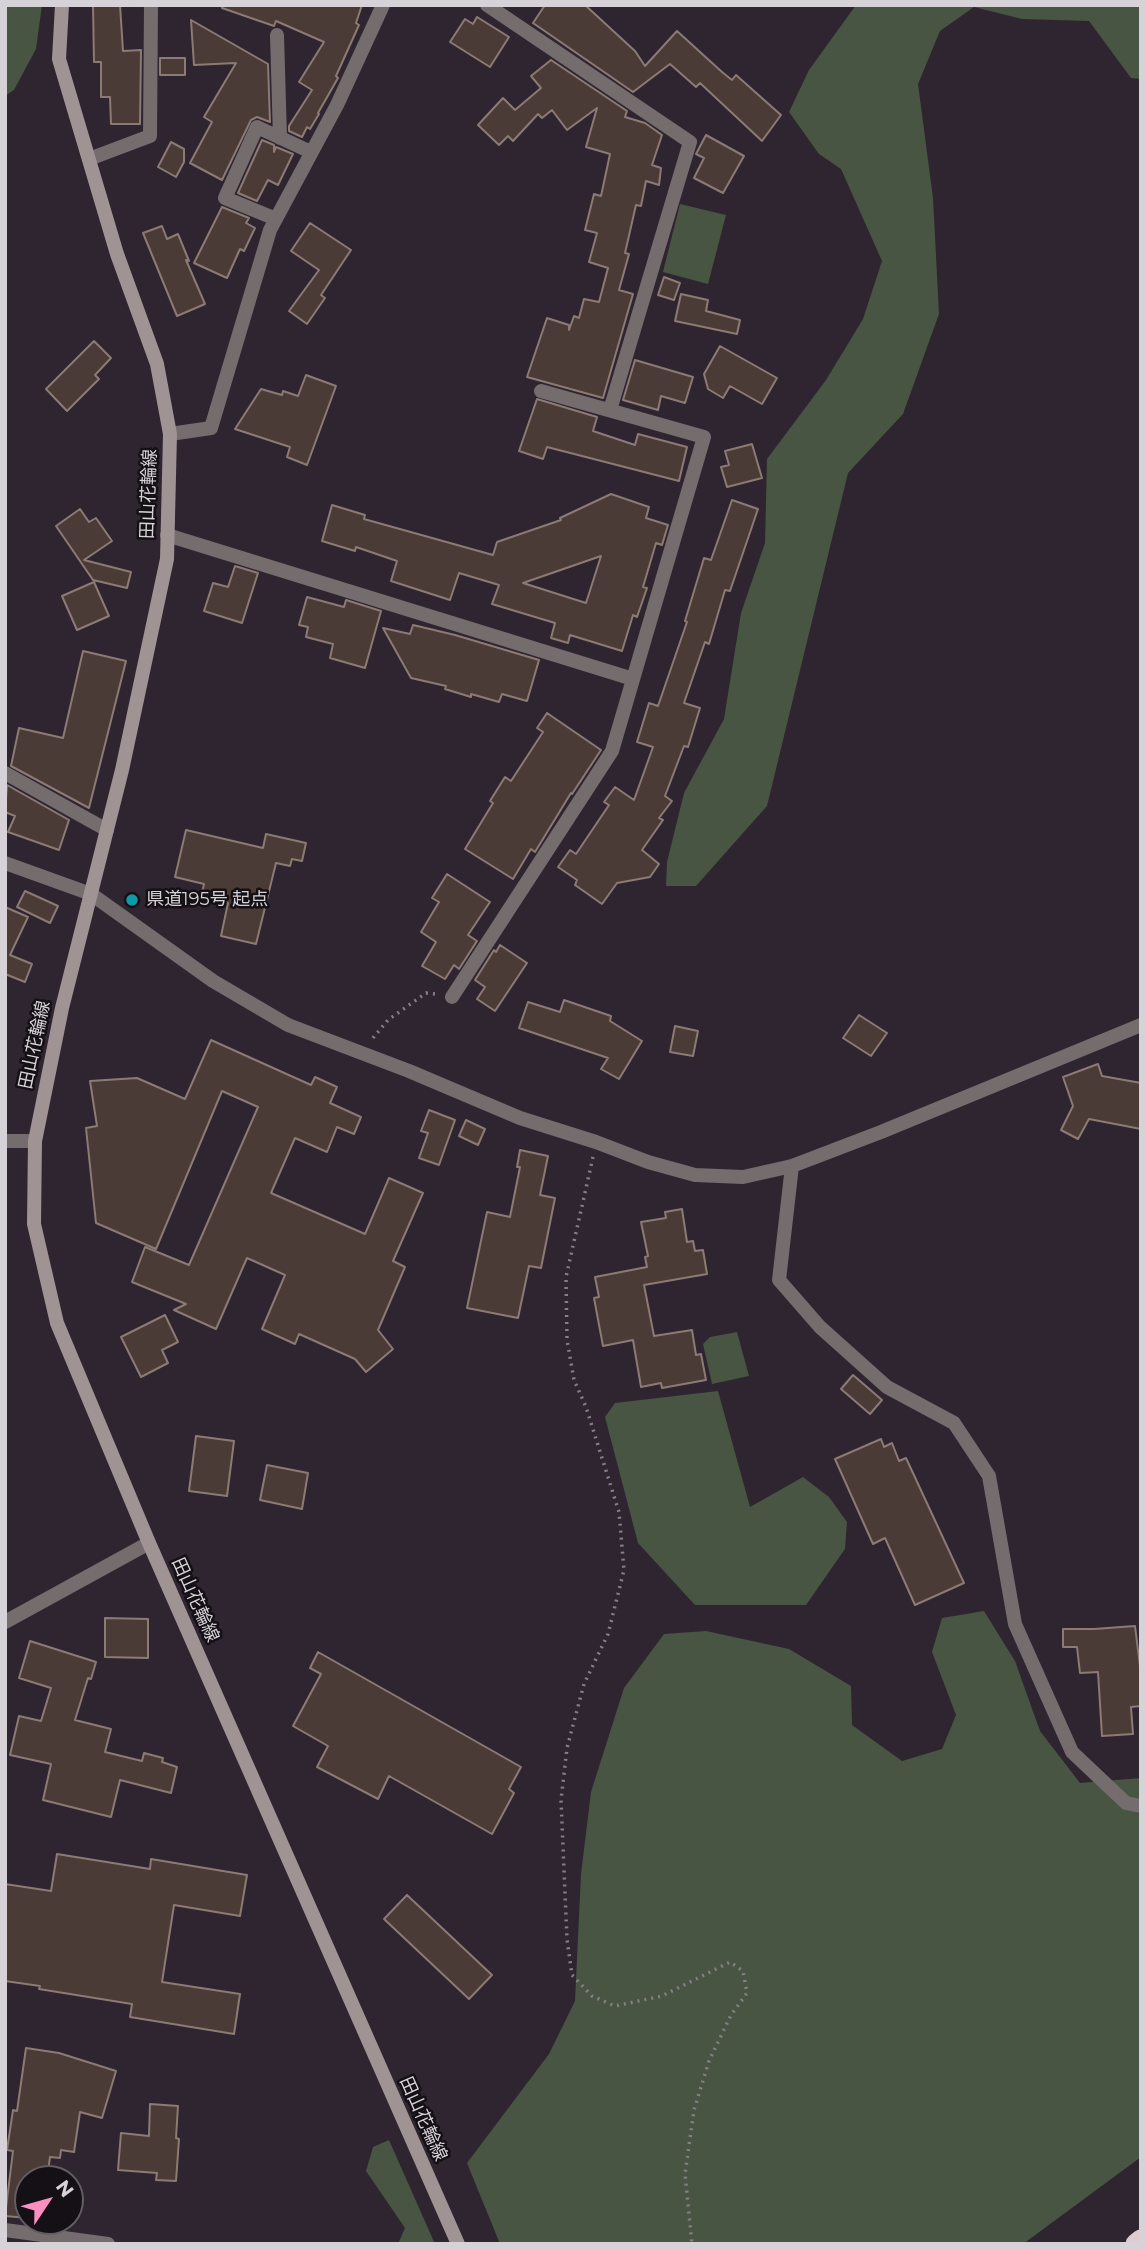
<!DOCTYPE html>
<html>
<head>
<meta charset="utf-8">
<style>
	body { margin:0 }
	#map { position:relative; width:1146px; height:2249px; overflow:hidden; background:#2e2530; font-family:Montserrat,sans-serif }
	canvas { display:block }
	.frame { position:absolute; inset:0; border:7px solid #d7d1d8; pointer-events:none }
	.north { position:absolute; left:14px; top:2165px; width:70px; height:70px; box-sizing:border-box; background:#141015; border:2px solid #625d63; border-radius:50%; rotate:54deg; font-size:19px; font-weight:700; line-height:28px; text-align:center; color:#d7d1d8 }
	.north::after { content:''; display:block; margin:auto; width:24px; height:32px; background:#fc8fc2; clip-path:polygon(50% 0,100% 100%,50% 72%,0 100%) }
</style>
</head>
<body>
<div id="map">
<canvas width="1146" height="2249"></canvas>
<div class="frame"></div>
<div class="north">N</div>
</div>
<script>
const ctx = document.querySelector('canvas').getContext('2d');
ctx.lineJoin = 'round';
function fill(path, color) { ctx.fillStyle = color; ctx.fill(path, 'evenodd'); }
const shape = rows => new Path2D(rows.map(r => 'M' + r).join(''));
function trace(path, color, width, dash) { ctx.strokeStyle = color; ctx.lineWidth = width; ctx.lineCap = dash ? 'butt' : 'round'; ctx.setLineDash(dash || []); ctx.stroke(path); }
function write(font, color, halo, rows, align = 'center') {
  ctx.font = font + ' Montserrat,"Noto Sans JP",sans-serif'; ctx.lineWidth = 5; ctx.setLineDash([]); ctx.textBaseline = 'middle'; ctx.strokeStyle = halo; ctx.fillStyle = color; for (const [text, x, y, turn = 0] of rows) {
    ctx.save(); ctx.translate(x, y); ctx.rotate((+turn || 0) * Math.PI / 180); ctx.textAlign = isNaN(turn) ? turn : align; if (halo) ctx.strokeText(text, 0, 0); ctx.fillText(text, 0, 0); ctx.restore();
  }
}
const green = shape([
	[5,5,42,5,36,49,14,90,5,96],
	[856,5,1141,5,1141,79,1131,78,1089,21,1022,19,974,7,940,31,918,84,933,198,939,314,903,414,848,473,767,806,696,886,666,886,667,862,684,793,724,719,741,613,765,543,767,459,826,380,863,319,882,261,841,169,819,154,789,112,809,70],
	[680,204,726,215,708,284,663,272],
	[737,1332,749,1376,712,1384,703,1344,710,1337],
	[718,1391,750,1507,803,1477,829,1497,847,1522,845,1549,806,1605,695,1605,638,1543,605,1417,615,1403],
	[984,1611,1015,1661,1040,1731,1080,1783,1141,1778,1141,2157,1023,2244,500,2244,467,2163,549,2054,575,2001,581,1874,591,1792,624,1688,664,1634,706,1631,789,1649,851,1686,852,1725,902,1761,942,1749,956,1715,932,1652,942,1618],
	[389,2140,435,2244,398,2244,405,2228,366,2171,373,2147]
]);
const building = shape([
	[93,5,120,5,123,51,141,50,140,124,111,124,110,97,101,97,101,62,94,62,93,5],
	[222,5,362,5,356,23,359,25,336,76,338,78,318,113,319,114,310,129,307,127,302,137,289,131,289,126,312,90,299,82,324,42,276,21,274,26,222,8,222,5],
	[545,5,585,5,635,51,645,66,677,31,722,72,732,80,736,75,781,115,762,141,700,83,696,87,670,64,633,92,533,23,545,5],
	[477,17,509,37,490,67,450,42,465,19,473,24,477,17],
	[191,20,268,64,270,122,257,117,251,120,222,180,190,163,212,122,204,117,236,63,194,65,191,20],
	[160,58,185,58,185,75,160,75,160,58],
	[551,60,627,111,625,117,645,123,662,135,652,165,661,168,659,185,646,181,641,206,636,205,625,253,629,254,619,290,633,294,603,398,527,377,547,318,569,325,569,330,574,316,579,318,584,299,599,302,608,268,589,262,597,233,585,230,594,194,601,196,610,154,586,147,597,108,567,130,552,110,542,118,538,114,513,141,508,136,499,145,478,125,503,98,515,110,541,88,531,76,551,60],
	[706,135,744,156,723,193,694,178,704,158,696,154,706,135],
	[262,140,274,145,274,152,276,147,293,154,278,185,268,180,257,201,238,193,262,140],
	[171,142,184,149,184,162,176,177,158,167,171,142],
	[222,207,249,218,246,223,255,228,244,251,240,249,227,278,194,263,222,207],
	[310,223,351,250,321,295,325,298,307,324,289,311,319,270,291,251,310,223],
	[162,226,167,239,178,234,189,261,186,260,205,304,177,316,143,233,162,226],
	[664,277,680,283,674,300,658,295,664,277],
	[681,294,708,300,706,311,740,320,737,334,675,321,681,294],
	[94,341,111,358,95,375,99,379,67,411,46,389,94,341],
	[720,346,777,378,762,404,730,386,723,398,708,389,704,374,720,346],
	[635,360,693,377,685,403,661,396,658,410,623,400,635,360],
	[306,375,336,386,307,465,287,457,290,447,235,429,261,389,282,395,283,391,298,396,306,375],
	[537,399,597,417,593,431,635,445,638,434,687,447,679,481,547,447,543,459,519,451,537,399],
	[752,444,762,478,727,487,721,467,729,465,725,451,752,444],
	[611,494,649,507,646,518,668,525,662,545,656,543,643,587,647,588,637,617,633,615,622,651,570,635,568,643,551,638,555,623,492,604,499,585,459,573,450,600,391,581,397,561,356,547,355,551,322,541,332,505,365,515,364,519,493,555,497,542,561,520,560,518,611,494],
	[601,556,586,603,523,583,601,556],
	[732,500,758,509,730,591,725,590,709,644,705,642,684,703,700,708,688,747,684,746,665,796,672,801,659,818,663,820,642,850,659,864,650,877,617,883,602,904,575,885,577,880,558,867,570,850,576,854,609,805,604,802,615,787,634,800,653,747,637,742,649,703,658,706,687,622,685,621,704,558,711,560,732,500],
	[80,509,89,522,96,518,112,541,84,560,131,572,127,588,93,580,56,526,80,509],
	[235,566,258,573,242,623,204,611,213,583,228,587,235,566],
	[94,582,109,616,77,630,62,596,94,582],
	[307,597,344,607,346,600,381,611,365,668,330,658,333,644,306,637,308,627,299,625,307,597],
	[413,625,455,635,539,660,527,701,502,694,499,702,471,694,471,697,445,689,446,686,411,678,383,628,410,634,413,625],
	[83,651,126,661,89,808,11,766,19,728,63,738,83,651],
	[547,713,601,750,572,794,571,793,535,852,531,849,513,879,465,849,493,803,490,801,505,777,511,781,543,732,537,728,547,713],
	[7,785,69,820,59,850,8,832,15,816,5,812,7,785],
	[186,830,263,848,266,834,306,843,302,861,292,859,290,866,276,863,256,944,221,936,228,903,201,897,204,884,175,877,186,830],
	[447,874,490,902,468,935,477,941,459,969,454,965,445,979,422,966,436,942,421,932,439,902,432,898,447,874],
	[25,891,58,906,50,923,17,907,25,891],
	[5,907,28,917,10,955,32,964,25,982,5,974,5,907],
	[500,945,527,963,495,1011,477,999,485,987,475,980,494,950,496,952,500,945],
	[564,1000,611,1016,610,1021,642,1041,619,1079,601,1069,608,1058,519,1028,528,1002,560,1012,564,1000],
	[859,1015,887,1033,871,1056,843,1038,859,1015],
	[675,1026,698,1031,693,1056,670,1052,675,1026],
	[211,1040,311,1085,315,1077,337,1087,330,1103,361,1117,354,1134,337,1127,327,1152,295,1138,271,1193,365,1234,389,1178,423,1193,393,1261,405,1267,378,1330,393,1349,366,1372,355,1359,299,1334,295,1344,262,1329,285,1275,247,1258,216,1329,174,1310,186,1304,132,1282,145,1247,189,1265,258,1107,222,1091,156,1249,96,1223,86,1128,97,1126,90,1081,137,1078,185,1099,211,1040],
	[1098,1064,1102,1076,1141,1083,1141,1129,1089,1119,1078,1139,1061,1130,1073,1106,1063,1077,1098,1064],
	[429,1110,455,1120,439,1165,419,1158,428,1133,421,1131,429,1110],
	[466,1120,485,1129,478,1145,459,1136,466,1120],
	[520,1150,548,1156,540,1195,555,1198,541,1268,529,1266,518,1318,467,1308,487,1212,510,1217,520,1167,517,1167,520,1150],
	[682,1209,687,1242,693,1241,695,1251,703,1250,707,1274,644,1285,654,1336,692,1330,696,1355,701,1354,706,1380,662,1388,661,1383,641,1387,633,1340,603,1346,594,1298,599,1297,595,1277,647,1267,645,1257,648,1256,641,1222,666,1218,665,1212,682,1209],
	[165,1315,178,1342,162,1350,168,1363,141,1377,121,1337,165,1315],
	[853,1375,882,1400,870,1414,841,1389,853,1375],
	[196,1436,234,1441,227,1496,189,1491,196,1436],
	[881,1439,884,1447,892,1443,899,1461,906,1458,964,1583,915,1605,885,1538,873,1544,835,1459,881,1439],
	[267,1465,308,1473,302,1509,260,1500,267,1465],
	[105,1618,148,1619,148,1658,105,1657,105,1618],
	[1135,1626,1141,1674,1141,1706,1131,1707,1133,1734,1102,1736,1098,1672,1080,1673,1077,1647,1063,1647,1063,1629,1094,1629,1135,1626],
	[30,1641,96,1662,91,1679,88,1678,75,1720,111,1729,105,1752,142,1761,144,1753,163,1758,162,1762,177,1767,171,1793,120,1780,111,1817,43,1800,51,1764,10,1755,19,1716,41,1721,51,1688,19,1678,30,1641],
	[318,1652,521,1767,509,1789,514,1793,492,1834,389,1776,378,1799,317,1767,328,1746,293,1726,321,1674,310,1668,318,1652],
	[57,1854,150,1869,151,1859,247,1875,240,1916,174,1905,162,1982,240,1994,234,2034,130,2017,132,2004,39,1989,40,1986,5,1981,5,1884,51,1891,57,1854],
	[407,1895,492,1975,469,1999,384,1919,407,1895],
	[26,2048,59,2053,116,2071,102,2118,80,2112,74,2152,61,2150,60,2158,50,2157,47,2179,28,2179,28,2218,5,2216,13,2151,7,2150,13,2110,17,2111,26,2048],
	[150,2104,178,2106,176,2138,179,2139,176,2181,156,2180,157,2173,118,2170,121,2133,149,2136,150,2104]
]);
const path = shape([
	[373,1038,388,1020,426,993,436,994],
	[593,1157,566,1277,567,1340,574,1380,586,1407,619,1512,624,1570,608,1634,584,1684,567,1748,561,1800,567,1939,572,1975,592,1996,615,2006,662,1996,730,1962,743,1971,747,1993,731,2015,709,2061,694,2110,685,2174,692,2244]
]);
const minor = shape([
	[487,5,690,142,610,410],
	[277,35,280,138],
	[89,159,150,136,151,5],
	[276,219,225,198,257,127,311,152],
	[170,434,211,428,270,230,337,105,383,5],
	[167,535,633,679],
	[5,773,107,830],
	[452,997,612,751,704,437,541,391],
	[5,1141,35,1141],
	[792,1166,779,1280,820,1327,887,1387,954,1423,989,1476,1015,1624,1072,1752,1126,1803,1141,1806],
	[5,2230,108,2244]
]);
const tertiary = shape([
	[5,863,91,894,213,981,288,1025,409,1071,520,1118,596,1142,648,1162,695,1175,743,1177,792,1166,881,1132,1141,1025],
	[5,1622,149,1543]
]);
const secondary = shape([
	[62,5,59,59,117,254,157,364,170,434,167,559,122,770,62,1008,35,1141,34,1224,57,1323,149,1543,458,2244]
]);
const motorway = shape([
	[1136,2244,1141,2240]
]);
const markers = [
	[132,900,7,"#0f9aa8"]
];
const streetNames = [
	["田山花輪線",149,494,-88],
	["田山花輪線",35,1045,-78],
	["田山花輪線",195,1600,66],
	["田山花輪線",423,2119,66]
];
const poiNames = [
	["県道195号 起点",146,900]
];
fill(green, '#475542');
fill(building, '#4b3b36');
trace(building, '#8c7a74', 2);
trace(path, '#867f87', 3.5, [2, 5]);
trace(minor, '#756c6d', 14);
trace(tertiary, '#756c6d', 14);
trace(secondary, '#a09394', 14);
trace(motorway, '#e0cbce', 21);
for (const [x, y, r, color] of markers) { const dot = new Path2D(); dot.arc(x, y, r, 0, 2 * Math.PI); ctx.fillStyle = color; ctx.fill(dot); trace(dot, '#141015', 2.5); }
write('18px', '#d7d1d8', '#141015', streetNames);
write('18px', '#d7d1d8', '#141015', poiNames, 'left');
</script>
</body>
</html>
